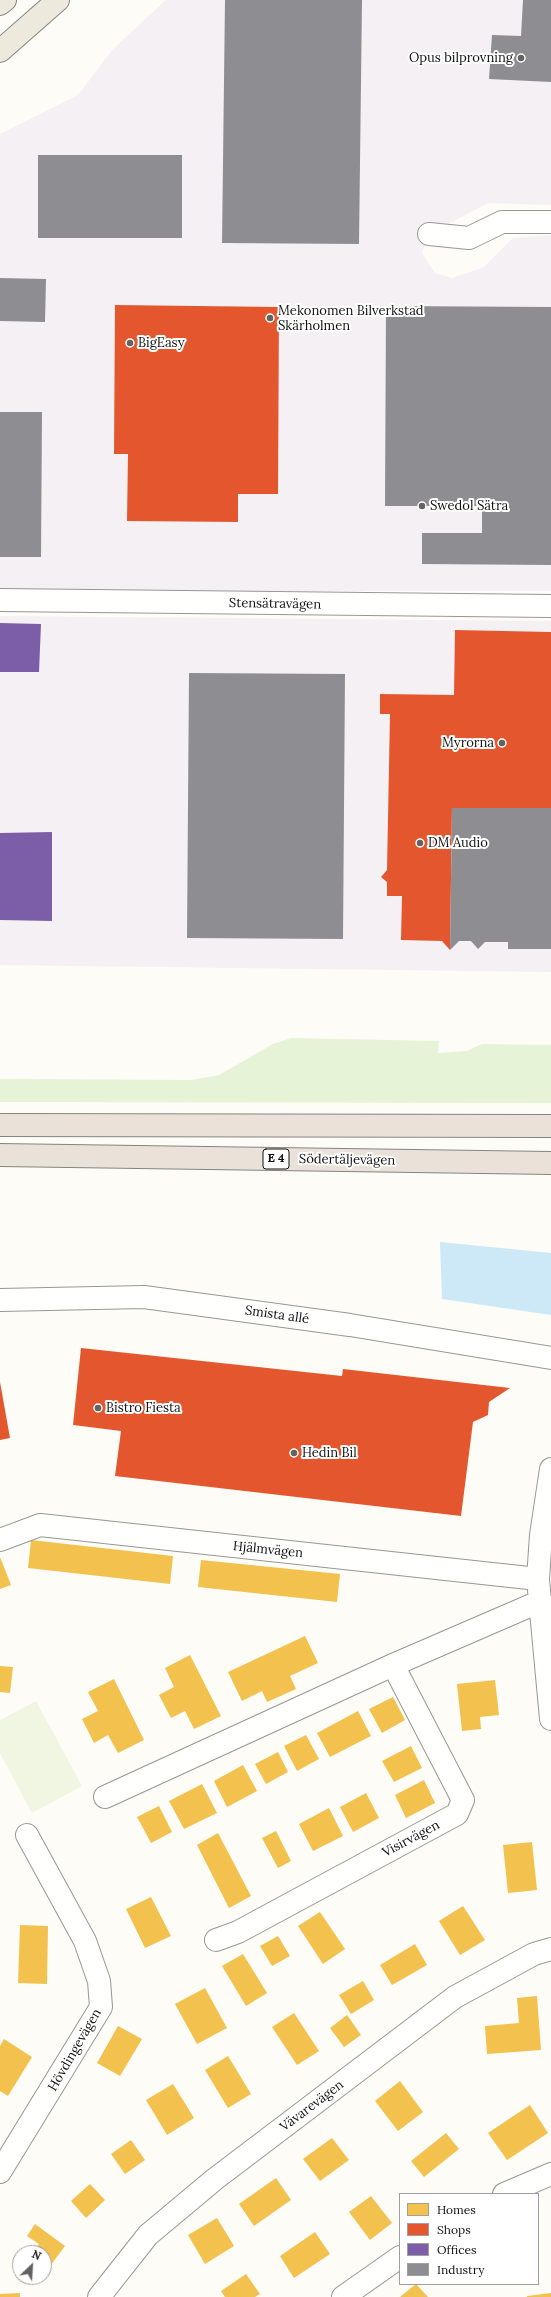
<!DOCTYPE html>
<html>
<head>
<meta charset="utf-8">
<style>
	body { margin:0 }
	#map { position:relative; width:551px; height:2297px; overflow:hidden; background:#fdfcf7; font-family:Lora,serif }
	canvas { display:block }
	.legend { position:absolute; left:399px; top:2193px; width:140px; height:92px; box-sizing:border-box; background:#fff; border:1px solid #a0a0a0; margin:0; padding:5px 7px; list-style:none; font-size:12px; color:#111 }
	.legend li { display:flex; align-items:center; gap:8px; height:20px }
	.legend b { width:20px; border:1px solid #a0a0a0 }
	.north { position:absolute; left:12px; top:2245px; width:40px; height:40px; box-sizing:border-box; background:#fff; border:1px solid #a0a0a0; border-radius:50%; rotate:25deg; font-size:11px; font-weight:700; line-height:16px; text-align:center; color:#111 }
	.north::after { content:''; display:block; margin:auto; width:14px; height:18px; background:#646362; clip-path:polygon(50% 0,100% 100%,50% 72%,0 100%) }
</style>
</head>
<body>
<div id="map">
<canvas width="551" height="2297"></canvas>
<ul class="legend">
<li><b style="height:11px;background:#f2c14e"></b>Homes</li>
<li><b style="height:11px;background:#e4572e"></b>Shops</li>
<li><b style="height:11px;background:#7b5ea7"></b>Offices</li>
<li><b style="height:11px;background:#8d8d92"></b>Industry</li>
</ul>
<div class="north">N</div>
</div>
<script>
const ctx = document.querySelector('canvas').getContext('2d');
ctx.lineJoin = 'round';
function fill(path, color) { ctx.fillStyle = color; ctx.fill(path, 'evenodd'); }
const shape = rows => new Path2D(rows.map(r => 'M' + r).join(''));
function trace(path, color, width, dash) { ctx.strokeStyle = color; ctx.lineWidth = width; ctx.lineCap = dash ? 'butt' : 'round'; ctx.setLineDash(dash || []); ctx.stroke(path); }
function write(font, color, halo, rows, align = 'center') {
  ctx.font = font + ' Lora,serif'; ctx.lineWidth = 4; ctx.setLineDash([]); ctx.textBaseline = 'middle'; ctx.strokeStyle = halo; ctx.fillStyle = color; for (const [text, x, y, turn = 0] of rows) {
    ctx.save(); ctx.translate(x, y); ctx.rotate((+turn || 0) * Math.PI / 180); ctx.textAlign = isNaN(turn) ? turn : align; if (halo) ctx.strokeText(text, 0, 0); ctx.fillText(text, 0, 0); ctx.restore();
  }
}
const industrial = shape([
	[166,0,551,0,551,205,488,203,429,234,422,253,435,273,452,278,484,267,513,238,551,235,551,591,0,591,0,134,78,95,113,49],
	[0,616,551,621,551,972,0,965]
]);
const green = shape([
	[291,1038,439,1041,438,1053,467,1051,482,1044,551,1045,551,1103,0,1102,0,1079,192,1080,219,1075,273,1044]
]);
const pitch = shape([
	[36,1701,82,1786,32,1813,0,1753,0,1720]
]);
const water = shape([
	[440,1242,551,1253,551,1315,442,1299]
]);
const homes = shape([
	[31,1540,173,1556,170,1584,28,1568],
	[0,1557,11,1585,0,1589],
	[201,1560,340,1574,337,1602,198,1587],
	[305,1636,318,1663,290,1676,296,1689,267,1702,262,1691,242,1701,228,1672],
	[190,1655,221,1716,194,1729,185,1711,171,1718,159,1695,174,1687,165,1668],
	[0,1666,13,1667,10,1693,0,1692],
	[114,1679,144,1740,118,1753,108,1735,94,1743,82,1719,98,1711,88,1692],
	[495,1680,499,1715,480,1717,481,1729,462,1731,457,1684],
	[393,1697,405,1720,382,1733,369,1709],
	[358,1711,371,1736,330,1757,317,1733],
	[306,1735,319,1759,297,1771,284,1746],
	[411,1746,422,1768,394,1782,382,1761],
	[278,1752,288,1772,266,1784,255,1764],
	[243,1765,257,1791,227,1807,214,1781],
	[424,1780,435,1803,406,1818,395,1795],
	[202,1784,217,1813,184,1829,169,1801],
	[366,1793,379,1818,353,1832,340,1807],
	[159,1806,172,1832,151,1843,137,1817],
	[329,1808,343,1836,313,1851,299,1824],
	[276,1831,291,1861,278,1868,262,1838],
	[218,1833,251,1896,229,1908,197,1845],
	[532,1842,537,1890,508,1893,503,1845],
	[151,1897,171,1936,145,1948,126,1909],
	[463,1906,485,1940,460,1955,439,1921],
	[320,1912,345,1949,323,1964,298,1926],
	[20,1925,48,1926,47,1984,18,1983],
	[278,1936,290,1956,272,1966,260,1946],
	[415,1944,427,1965,392,1985,380,1965],
	[243,1954,267,1993,246,2006,222,1966],
	[363,1981,374,2000,351,2014,339,1995],
	[205,1988,227,2028,197,2044,175,2004],
	[537,1996,541,2050,487,2054,485,2026,519,2023,517,1998],
	[294,2013,319,2051,297,2065,272,2027],
	[347,2015,361,2035,344,2047,330,2028],
	[118,2026,142,2039,120,2076,97,2063],
	[4,2039,32,2057,8,2096,0,2091,0,2046],
	[228,2056,251,2094,228,2108,205,2070],
	[400,2081,423,2112,398,2131,375,2101],
	[173,2084,194,2118,167,2135,146,2100],
	[530,2105,548,2133,507,2160,488,2133],
	[446,2133,459,2149,424,2177,411,2161],
	[332,2138,349,2160,320,2181,303,2159],
	[131,2140,145,2160,125,2174,111,2154],
	[276,2178,291,2200,254,2226,239,2204],
	[90,2184,105,2200,86,2218,71,2201],
	[371,2196,392,2223,370,2240,349,2212],
	[217,2218,234,2246,205,2264,188,2235],
	[35,2224,65,2246,44,2274,44,2253,32,2253,39,2244,27,2236],
	[315,2232,330,2254,294,2278,280,2256],
	[246,2274,260,2294,255,2297,225,2297,221,2291],
	[416,2284,428,2297,400,2297],
	[20,2293,20,2297,0,2297,0,2294],
	[551,2293,551,2297,527,2297,527,2296]
]);
const shops = shape([
	[115,305,279,307,278,494,238,494,238,522,127,521,128,454,114,454],
	[455,630,551,632,551,808,452,808,450,950,442,941,401,940,402,896,387,896,387,882,381,877,387,870,390,714,380,714,380,694,454,695],
	[81,1348,342,1376,343,1369,510,1388,489,1402,488,1415,473,1422,461,1516,115,1476,121,1431,73,1425],
	[0,1382,10,1438,0,1440]
]);
const offices = shape([
	[0,623,41,624,39,672,0,672],
	[52,832,52,921,0,920,0,833]
]);
const industry = shape([
	[225,0,362,0,359,244,222,243],
	[523,0,551,0,551,82,489,79,492,35,521,36],
	[38,155,182,155,182,238,38,238],
	[0,278,46,279,45,322,0,321],
	[386,306,551,307,551,565,422,564,422,533,482,533,482,506,385,506],
	[0,412,42,412,41,557,0,557],
	[189,673,345,674,343,939,187,938],
	[452,808,551,808,551,949,508,949,508,942,485,942,478,949,471,941,459,941,450,950]
]);
const minor = shape([
	[429,234,469,238,502,222,551,222],
	[0,600,551,606],
	[0,1300,144,1297,350,1325,551,1358],
	[551,1469,541,1535,538,1579,551,1719],
	[0,1540,40,1525,538,1579],
	[105,1797,393,1665,541,1601],
	[216,1940,238,1932,457,1814,463,1800,393,1665],
	[0,2172,101,2007,99,1981,85,1941,27,1835],
	[504,2194,551,2174],
	[99,2297,148,2235,215,2179,455,1997,534,1954,551,1949],
	[343,2297,400,2257]
]);
const major = shape([
	[0,4,5,0],
	[0,51,58,0]
]);
const highway = shape([
	[0,1125,551,1126],
	[0,1155,551,1163]
]);
const markers = [
	[521,58,4,"#646362"],
	[270,318,4,"#646362"],
	[130,343,4,"#646362"],
	[422,506,4,"#646362"],
	[502,743,4,"#646362"],
	[420,843,4,"#646362"],
	[98,1408,4,"#646362"],
	[294,1453,4,"#646362"]
];
const shields = [
	[276,1159,26]
];
const shieldNames = [
	["E 4",276,1159]
];
const poiNames = [
	["Opus bilprovning",513,58,"right"],
	["Mekonomen Bilverkstad",278,311],
	["Skärholmen",278,326],
	["BigEasy",138,343],
	["Swedol Sätra",430,506],
	["Myrorna",494,743,"right"],
	["DM Audio",428,843],
	["Bistro Fiesta",106,1408],
	["Hedin Bil",302,1453]
];
const streetNames = [
	["Stensätravägen",275,604,1],
	["Södertäljevägen",347,1160,1],
	["Smista allé",277,1315,8],
	["Hjälmvägen",268,1550,6],
	["Visirvägen",411,1839,-28],
	["Hövdingevägen",75,2050,-60],
	["Vävarevägen",312,2106,-37]
];
fill(industrial, '#f5f0f3');
fill(green, '#e7f3d7');
fill(pitch, '#f0f6e1');
fill(water, '#cde8f7');
fill(homes, '#f2c14e');
fill(shops, '#e4572e');
fill(offices, '#7b5ea7');
fill(industry, '#8d8d92');
trace(minor, '#979795', 24);
trace(major, '#858482', 24);
trace(highway, '#858482', 24);
trace(minor, '#fffffe', 22);
trace(major, '#ede9dc', 22);
trace(highway, '#eae1d8', 22);
for (const [x, y, r, color] of markers) { const dot = new Path2D(); dot.arc(x, y, r, 0, 2 * Math.PI); ctx.fillStyle = color; ctx.fill(dot); trace(dot, '#fff', 1.5); }
for (const [x, y, w] of shields) { const box = new Path2D(); box.roundRect(x - w / 2, y - 10, w, 20, 3); ctx.fillStyle = '#fff'; ctx.fill(box); trace(box, '#111', 1); }
write('bold 12px', '#111', null, shieldNames);
write('13px', '#111', '#fff', poiNames, 'left');
write('13px', '#111', '#fff', streetNames);
</script>
</body>
</html>
